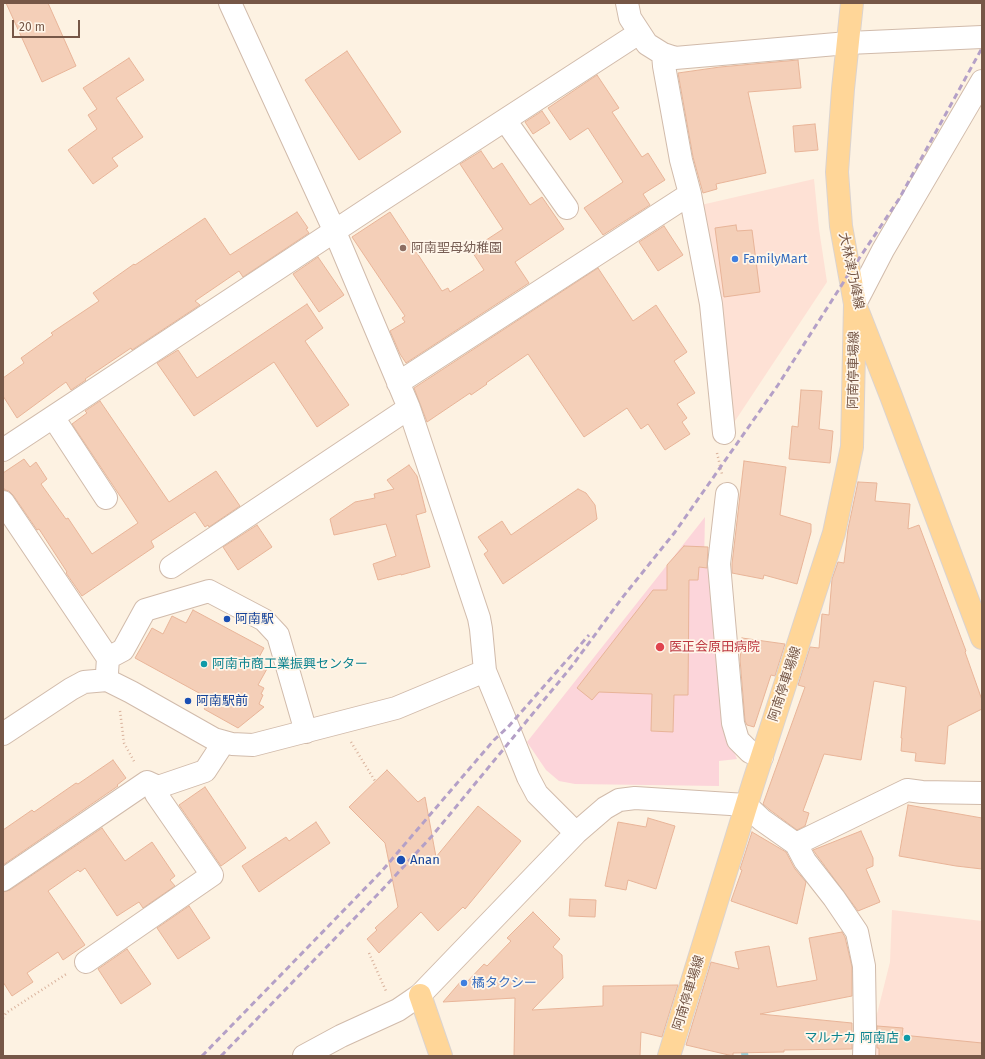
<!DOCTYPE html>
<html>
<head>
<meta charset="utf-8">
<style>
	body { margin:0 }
	#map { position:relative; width:985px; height:1059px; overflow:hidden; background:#fdf2e2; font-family:"Fira Sans",sans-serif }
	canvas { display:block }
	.frame { position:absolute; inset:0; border:4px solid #765747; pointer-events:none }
	.scale { position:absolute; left:12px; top:20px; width:68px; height:18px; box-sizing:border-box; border:2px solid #765747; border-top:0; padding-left:5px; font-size:12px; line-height:14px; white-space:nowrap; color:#765747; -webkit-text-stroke:3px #fff6ea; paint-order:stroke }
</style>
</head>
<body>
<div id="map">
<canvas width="985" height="1059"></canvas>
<div class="frame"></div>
<div class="scale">20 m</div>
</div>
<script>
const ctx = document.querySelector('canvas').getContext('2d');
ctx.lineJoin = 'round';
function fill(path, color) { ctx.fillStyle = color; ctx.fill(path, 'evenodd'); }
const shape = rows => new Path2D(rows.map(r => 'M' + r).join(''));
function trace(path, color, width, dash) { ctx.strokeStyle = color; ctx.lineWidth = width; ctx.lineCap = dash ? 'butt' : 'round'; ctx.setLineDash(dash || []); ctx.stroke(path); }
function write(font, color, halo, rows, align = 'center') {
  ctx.font = font + ' "Fira Sans","Noto Sans JP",sans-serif'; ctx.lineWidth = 3.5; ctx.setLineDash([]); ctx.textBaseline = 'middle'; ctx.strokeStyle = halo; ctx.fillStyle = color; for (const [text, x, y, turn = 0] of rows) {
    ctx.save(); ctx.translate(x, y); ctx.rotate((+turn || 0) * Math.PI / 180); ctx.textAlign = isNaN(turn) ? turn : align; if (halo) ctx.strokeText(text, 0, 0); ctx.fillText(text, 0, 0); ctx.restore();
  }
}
const commercial = shape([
	[814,179,819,229,827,282,733,424,728,362,721,302,701,205],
	[892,910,982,921,982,1056,874,1056,876,1018,890,962]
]);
const medical = shape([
	[705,517,704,561,711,563,726,732,737,759,719,761,719,786,575,784,559,781,546,770,527,742]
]);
const stream = shape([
	[743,1044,745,1056]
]);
const building = shape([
	[6,3,48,3,76,66,42,82,6,3],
	[347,51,401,132,359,160,305,80,347,51],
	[129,58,144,80,116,98,143,137,112,158,118,166,93,184,68,150,97,129,88,115,97,109,83,88,129,58],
	[798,60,801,88,748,92,766,173,716,184,717,189,703,193,693,157,678,73,720,67,798,60],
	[597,75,619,108,612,112,642,157,648,153,665,180,643,194,650,205,603,235,584,208,623,182,588,128,570,140,548,108,597,75],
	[542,111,550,123,533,134,525,122,542,111],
	[815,124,818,150,795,152,793,126,815,124],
	[481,151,493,169,502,163,530,205,542,197,564,229,515,262,529,283,406,363,400,354,390,331,405,322,402,318,405,316,352,237,390,212,442,291,448,288,450,292,484,270,471,250,503,229,460,164,481,151],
	[297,212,308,228,306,229,309,233,243,277,239,271,195,301,200,305,132,350,131,348,85,379,86,380,71,390,66,382,17,418,3,396,3,378,24,363,21,358,53,335,51,333,99,301,93,293,134,264,135,265,205,218,230,255,297,212],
	[736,225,737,231,752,230,760,292,724,297,715,228,736,225],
	[664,226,683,255,658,271,639,242,664,226],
	[318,257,344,295,319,312,293,274,318,257],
	[598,268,633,321,656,305,687,352,674,361,695,393,677,404,687,418,682,422,690,434,665,450,648,424,641,429,627,408,584,437,528,354,486,383,487,384,471,395,470,393,427,422,414,388,598,268],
	[307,304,323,328,305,341,349,405,317,427,274,362,194,416,157,363,178,350,197,378,307,304],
	[801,390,822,391,819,429,833,431,830,463,789,459,792,426,798,427,801,390],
	[100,401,169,502,216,471,240,506,209,527,208,525,205,527,195,512,151,541,154,547,82,596,66,573,67,572,39,529,37,530,13,495,9,491,5,490,3,487,3,473,24,459,30,467,36,462,47,479,41,484,66,519,68,518,92,554,138,523,72,424,87,413,85,411,100,401],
	[744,461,786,467,780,515,811,524,811,532,797,584,764,575,763,579,732,573,732,564,744,461],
	[409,465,417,476,426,512,416,515,430,567,401,575,401,574,378,580,373,564,396,556,386,524,334,535,330,519,355,502,375,498,374,494,394,489,387,480,409,465],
	[858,482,877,483,875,501,910,504,908,529,919,525,966,651,965,652,982,700,982,709,948,726,945,764,915,761,916,753,901,751,902,738,901,738,906,687,874,681,861,760,824,754,803,811,809,813,805,826,797,830,770,810,763,804,805,687,798,685,810,647,819,648,822,614,829,615,832,579,838,562,844,563,848,529,858,482],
	[578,489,586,493,595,505,597,519,503,584,484,554,488,551,478,537,502,521,511,535,578,489],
	[257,525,272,547,238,570,223,547,257,525],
	[684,546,708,547,707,568,699,567,698,580,689,580,688,695,674,695,673,732,651,731,652,694,599,692,592,700,577,688,653,590,667,590,667,565,684,546],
	[193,610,264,648,257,661,268,667,258,685,264,688,261,694,263,695,259,704,264,707,238,728,204,709,210,699,135,658,152,628,163,634,172,616,186,623,193,610],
	[742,638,785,644,775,676,771,675,754,727,747,725,745,721,740,659,742,638],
	[113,760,126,778,117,785,118,786,3,865,3,830,32,810,34,812,76,783,78,784,113,760],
	[387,770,418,802,425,797,436,857,478,806,521,841,465,909,463,907,438,931,421,912,379,953,367,939,377,930,375,928,398,907,385,843,349,807,387,770],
	[205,787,246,848,221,866,179,805,205,787],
	[908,805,982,818,982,869,956,866,899,856,908,805],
	[648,818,675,826,656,889,628,880,626,890,605,886,618,822,646,827,648,818],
	[316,822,330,843,259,892,242,866,286,837,289,841,316,822],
	[102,828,125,861,152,842,175,876,170,880,175,886,143,908,139,902,117,916,85,868,80,872,78,870,48,891,85,945,63,960,58,952,27,973,33,982,12,996,3,982,3,892,10,890,102,828],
	[861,831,873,858,873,866,866,869,880,902,858,911,813,850,861,831],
	[752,832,786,852,795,869,806,882,797,924,731,901,742,870,740,869,752,832],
	[570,899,596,900,595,917,569,916,570,899],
	[189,906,210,938,178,959,157,928,189,906],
	[533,912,560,939,553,947,562,955,563,978,532,1010,603,1006,603,986,678,985,662,1037,641,1032,640,1056,514,1056,515,998,443,1002,462,980,466,983,484,964,487,966,511,941,507,938,533,912],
	[842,932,845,937,852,967,852,996,760,1014,852,1023,852,1049,784,1050,784,1052,733,1053,733,1056,686,1045,711,962,739,969,735,952,769,946,777,987,817,980,809,938,842,932],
	[127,949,151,984,121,1004,98,969,127,949],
	[877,1026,903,1028,902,1035,982,1043,982,1056,879,1056,879,1048,877,1048,877,1026]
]);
const path = shape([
	[717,453,722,474],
	[120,711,124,743,135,763],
	[351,742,375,781],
	[369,953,386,991],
	[3,1018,6,1013,68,973]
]);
const minor = shape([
	[230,3,335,232,409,408,479,618,481,629,485,671,508,727,528,777,537,794,576,833],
	[627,3,630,18,647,44,663,54,675,58,848,43,982,37],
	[663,54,664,66,681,160,690,194,711,304,724,433],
	[505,120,567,208],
	[855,304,883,250,982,81],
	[398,383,690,194],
	[53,417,106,498],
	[3,450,377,203,639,33],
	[727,494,719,564,733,723,738,740,750,752,762,757],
	[3,502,108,658,107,673],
	[171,567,409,408],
	[108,658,123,650,145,610,209,591,264,620,278,635,306,732],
	[3,734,71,689,84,682,107,680,131,692,214,739,232,744,253,745,396,708,485,671],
	[796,844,805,861,834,898,857,932,864,966,865,1029,864,1056],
	[3,880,147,782,158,787],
	[86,962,212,875,156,794,158,787,205,771,224,742],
	[304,1056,341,1036,398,1010,420,995,576,833,605,808,619,800,635,798,746,805,762,820,796,844,907,790,922,792,982,793]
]);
const major = shape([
	[852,3,843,89,837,172,841,226,855,304,891,396,982,638],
	[420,995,441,1056],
	[669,1056,753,784,834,533,852,447,855,304]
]);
const rail = shape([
	[202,1056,381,872,494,740,508,727,589,635],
	[221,1056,381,891,432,836,572,666,622,598,675,532,778,385,850,272,899,199,982,48]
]);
const markers = [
	[403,248,4,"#8d6e63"],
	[735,259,4,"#3f7fe0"],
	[227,619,4,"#1a4fb4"],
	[660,647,5,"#e0444e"],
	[204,664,4,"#0f9aa8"],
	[188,701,4,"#1a4fb4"],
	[401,860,5,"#1a4fb4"],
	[464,983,4,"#3f7fe0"],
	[907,1038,4,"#0f9aa8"]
];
const educationNames = [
	["阿南聖母幼稚園",411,248]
];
const shopNames = [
	["FamilyMart",743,259],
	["橘タクシー",472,983]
];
const streetNames = [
	["大林津乃峰線",851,271,78],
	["阿南停車場線",854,370,-89],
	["阿南停車場線",785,684,-72],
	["阿南停車場線",689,993,-73]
];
const transitNames = [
	["阿南駅",235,619],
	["阿南駅前",196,701],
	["Anan",410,860]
];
const healthNames = [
	["医正会原田病院",669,647]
];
const cultureNames = [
	["阿南市商工業振興センター",212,664],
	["マルナカ 阿南店",899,1038,"right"]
];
fill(commercial, '#fee1d5');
fill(medical, '#fcd5da');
trace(stream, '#9bd2da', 7);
fill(building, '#f4cfb8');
trace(building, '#e8b498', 1);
trace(minor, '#d1bbab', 24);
trace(major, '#dbd3cf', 24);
trace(path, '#d9b29c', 2.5, [1, 3]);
trace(minor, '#fff', 22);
trace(major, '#ffd698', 22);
trace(rail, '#b4a0c7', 3, [6, 4]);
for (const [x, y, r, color] of markers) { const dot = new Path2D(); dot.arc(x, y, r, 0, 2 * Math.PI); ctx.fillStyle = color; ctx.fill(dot); trace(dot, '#fff6ea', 1.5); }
write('13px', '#785e54', '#fff6ea', educationNames, 'left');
write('13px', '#366cbe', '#fff6ea', shopNames, 'left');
write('13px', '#765747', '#fff6ea', streetNames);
write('13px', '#164399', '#fff6ea', transitNames, 'left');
write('13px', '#be3a42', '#fff6ea', healthNames, 'left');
write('13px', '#0d838f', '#fff6ea', cultureNames, 'left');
</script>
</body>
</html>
